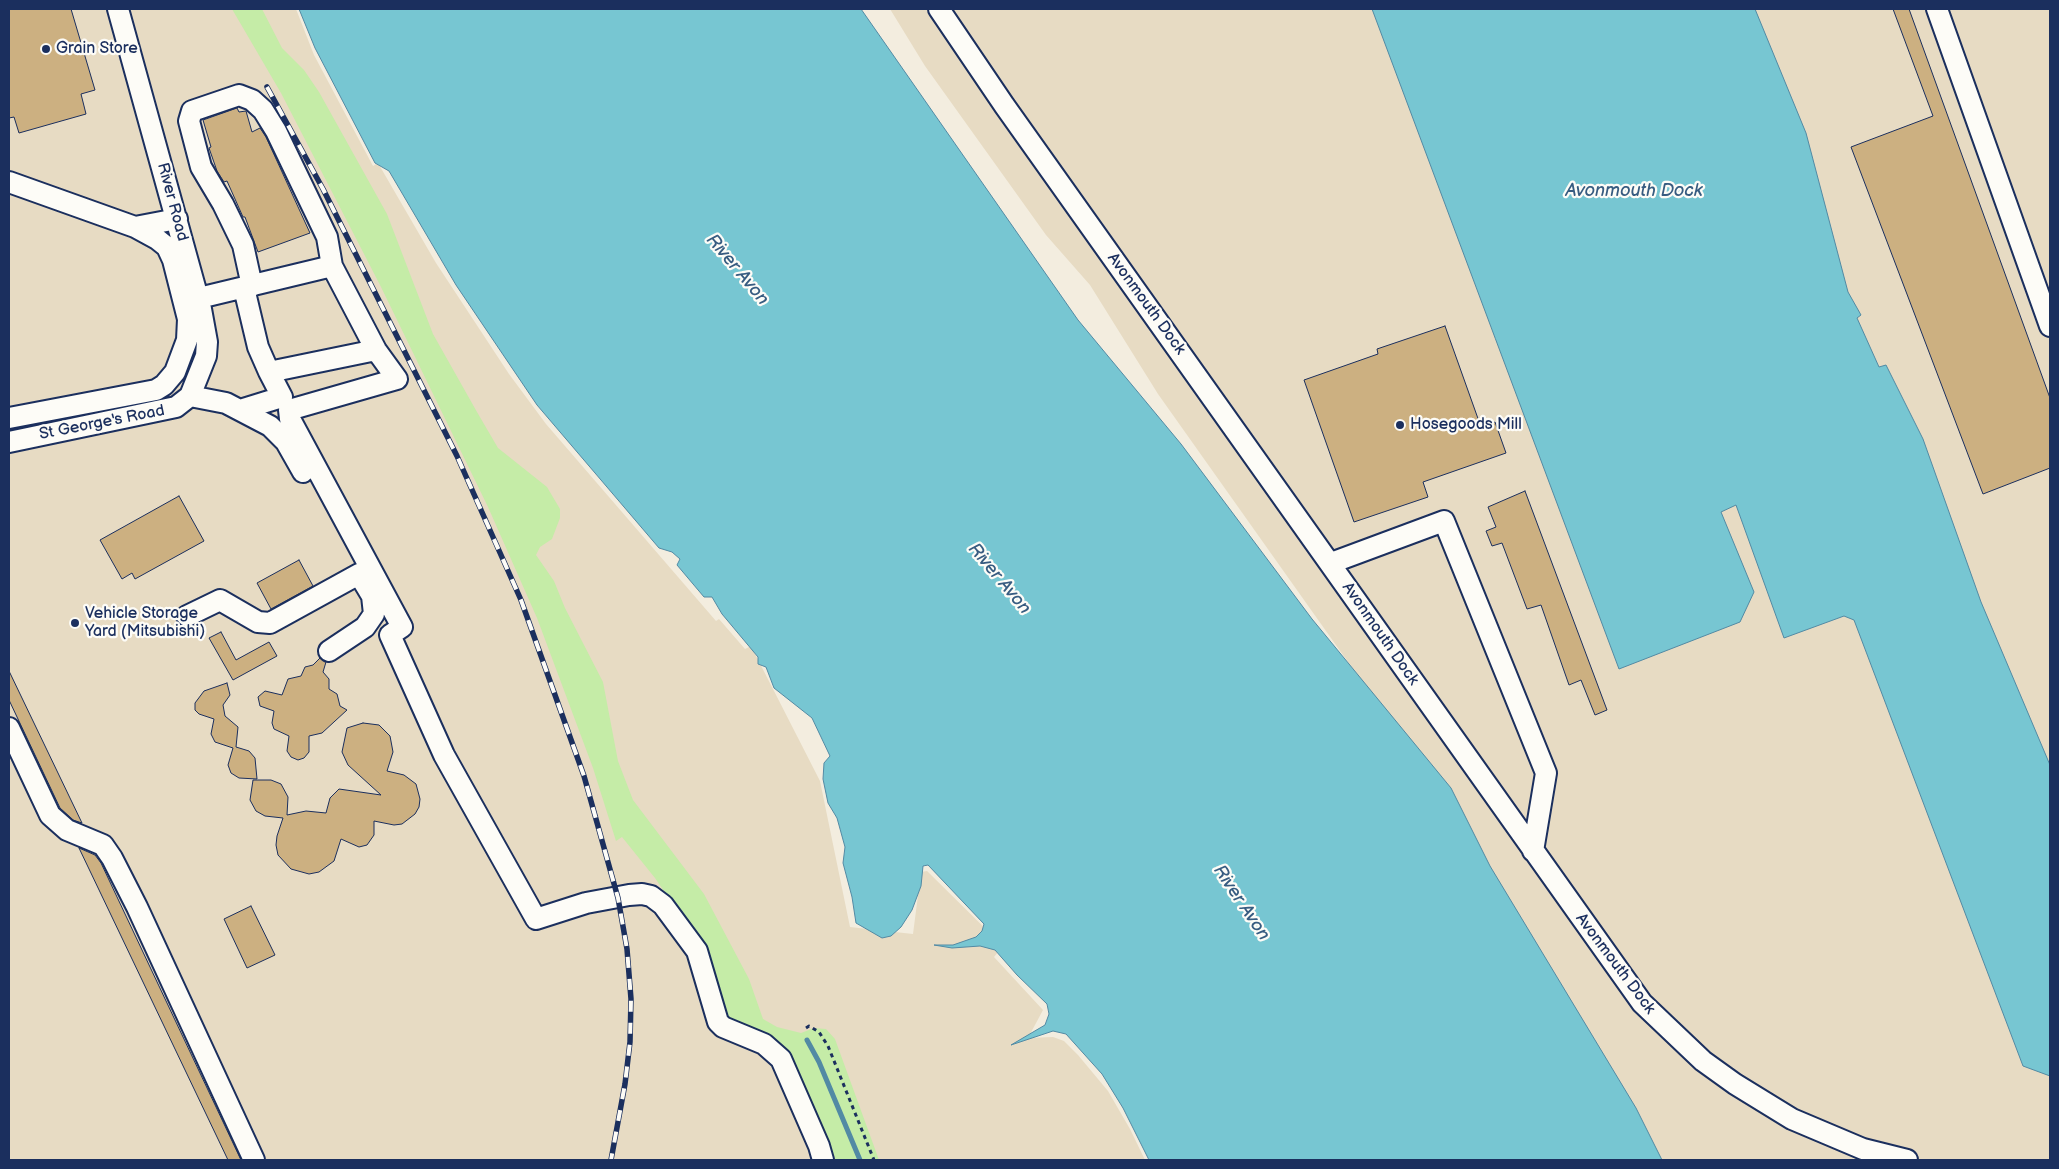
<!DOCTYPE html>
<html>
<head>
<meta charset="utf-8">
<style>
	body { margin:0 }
	#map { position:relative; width:2059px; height:1169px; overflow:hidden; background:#f3eddf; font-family:"Balsamiq Sans",sans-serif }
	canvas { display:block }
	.frame { position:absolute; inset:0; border:10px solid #1b2f5e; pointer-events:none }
</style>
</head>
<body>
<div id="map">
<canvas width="2059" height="1169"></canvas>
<div class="frame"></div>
</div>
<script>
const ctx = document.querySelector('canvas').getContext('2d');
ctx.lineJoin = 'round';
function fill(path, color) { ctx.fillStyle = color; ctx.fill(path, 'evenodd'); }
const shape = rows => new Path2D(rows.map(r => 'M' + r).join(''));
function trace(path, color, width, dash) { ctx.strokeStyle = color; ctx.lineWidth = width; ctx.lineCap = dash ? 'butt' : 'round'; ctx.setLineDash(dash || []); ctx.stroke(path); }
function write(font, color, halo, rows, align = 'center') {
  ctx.font = font + ' "Balsamiq Sans",sans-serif'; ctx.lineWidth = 4.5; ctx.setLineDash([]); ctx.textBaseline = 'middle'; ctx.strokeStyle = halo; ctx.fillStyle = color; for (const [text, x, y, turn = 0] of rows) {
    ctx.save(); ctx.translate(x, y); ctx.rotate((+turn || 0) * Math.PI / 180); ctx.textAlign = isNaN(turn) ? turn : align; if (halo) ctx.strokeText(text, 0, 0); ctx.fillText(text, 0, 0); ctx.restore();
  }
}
const built = shape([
	[9,9,296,9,314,55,373,166,378,163,436,263,509,374,546,424,716,621,719,619,745,649,751,646,820,781,850,927,913,934,921,872,927,871,1003,946,994,957,1043,1010,1028,1038,1053,1037,1064,1041,1078,1055,1108,1091,1130,1129,1145,1160,9,1160],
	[890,9,2050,9,2050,1160,1638,1160,1455,813,1158,394,1090,285,1046,235,925,66]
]);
const green = shape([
	[232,9,262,9,282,48,304,70,319,92,387,214,433,334,477,412,498,448,547,487,560,509,560,518,552,539,540,547,536,555,554,581,565,608,603,682,618,761,633,800,704,894,749,979,763,1019,777,1027,801,1033,814,1028,826,1029,835,1039,879,1160,831,1160,818,1121,797,1071,785,1051,726,1022,710,959,655,878,622,837,616,841,593,768,537,618,488,507,381,287,281,93]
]);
const water = shape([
	[299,9,861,9,1078,320,1181,444,1312,619,1451,788,1490,866,1636,1108,1662,1160,1149,1160,1123,1108,1102,1074,1066,1034,1053,1031,1011,1045,1045,1025,1049,1014,1047,1004,1017,975,995,950,980,946,952,948,934,945,953,945,976,937,982,931,984,924,928,865,923,866,921,886,912,910,901,927,891,936,882,938,856,923,852,897,843,863,845,847,837,818,828,803,823,779,824,763,830,756,812,718,774,688,766,667,758,664,758,657,722,614,712,597,704,597,677,565,680,559,672,552,659,548,537,405,456,285,389,171,375,163,315,48,299,9],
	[1372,9,1755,9,1806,133,1848,292,1861,315,1857,318,1879,367,1886,365,1923,439,1981,602,2050,765,2050,1076,2023,1066,1854,620,1844,616,1784,638,1736,505,1721,512,1754,592,1740,622,1619,669,1372,9]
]);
const stream = shape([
	[807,1040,819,1062,860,1160]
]);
const building = shape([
	[9,9,71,9,95,90,81,94,86,114,19,133,14,117,9,118,9,9],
	[1893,9,1909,9,2050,398,2050,468,1983,494,1851,147,1933,116,1893,9],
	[237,108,239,112,246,111,252,132,260,128,266,137,310,233,258,252,245,217,243,217,227,181,224,182,217,171,209,148,211,147,203,120,237,108],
	[1445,326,1481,427,1495,422,1506,453,1423,482,1428,497,1354,522,1304,380,1378,354,1377,349,1445,326],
	[1525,491,1607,710,1595,715,1581,680,1569,685,1541,605,1527,609,1502,543,1492,546,1486,531,1496,527,1488,507,1525,491],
	[179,496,204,541,135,579,132,573,122,579,100,540,179,496],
	[299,560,313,586,271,609,257,583,299,560],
	[221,632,236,660,269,642,277,656,233,680,209,638,221,632],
	[320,658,326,662,323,672,329,679,329,689,337,694,340,706,347,710,322,733,309,736,309,752,304,758,298,760,291,757,287,751,289,736,274,729,272,723,274,711,260,706,258,697,265,691,282,695,288,679,301,676,305,667,313,665,320,658],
	[9,671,82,823,73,820,60,808,9,700,9,671],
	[227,683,230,695,223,705,225,716,238,727,236,747,249,751,255,758,257,779,239,778,231,773,228,765,233,748,215,742,211,734,214,719,199,714,195,710,195,703,204,691,227,683],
	[363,723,379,725,390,736,393,752,387,771,404,775,416,784,420,799,419,807,415,814,402,824,394,825,374,821,374,835,367,845,359,847,341,839,334,861,319,872,309,874,291,869,278,855,276,845,277,836,283,818,265,816,256,811,250,800,253,780,271,780,281,784,288,797,287,815,306,811,326,813,330,798,339,789,381,795,348,765,342,752,347,728,363,723],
	[79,848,95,855,101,863,241,1160,228,1160,79,848],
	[251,906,275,955,247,968,224,919,251,906]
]);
const path = shape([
	[806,1028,809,1026,819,1032,828,1046,874,1160]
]);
const minor = shape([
	[939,9,1004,105,1642,1003,1703,1061,1735,1084,1792,1119,1863,1149,1907,1160],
	[1937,9,2050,326],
	[9,182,135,227,177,219],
	[252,286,243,245,223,204,201,167,189,121,192,111,239,95,252,100,263,110,276,131,327,237,332,266,376,350,397,379,289,410,290,419,402,627,390,635,444,755,536,919,586,903,629,895,642,894,651,896,663,905,697,951,718,1022,723,1027,764,1044,781,1059,819,1146,823,1160],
	[244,288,258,347,269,372,376,350],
	[199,298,332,266],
	[190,396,226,403,270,426,286,442,303,472],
	[240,410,282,397,269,372],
	[9,418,156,390,164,385,175,372,187,340,188,319,173,260,167,247,157,239,135,227],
	[9,442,176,407,190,396,206,356,207,342,201,309,118,9],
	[1331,563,1444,521,1546,773,1533,851],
	[187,616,220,600,258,622,270,623,359,574],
	[329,651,365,627,374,614,372,596,360,576],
	[9,728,50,815,67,830,103,845,112,858,137,907,254,1160]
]);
const rail = shape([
	[267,87,323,189,457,456,521,600,584,776,618,898,627,949,631,999,630,1042,625,1084,611,1160]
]);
const markers = [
	[46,49,5,"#1b2f5e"],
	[1400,425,5,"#1b2f5e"],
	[75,623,5,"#1b2f5e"]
];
const poiNames = [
	["Grain Store",56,49],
	["Hosegoods Mill",1410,425],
	["Vehicle Storage",85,614],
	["Yard (Mitsubishi)",85,632]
];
const streetNames = [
	["River Road",172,202,75],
	["Avonmouth Dock",1146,304,54],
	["St George's Road",102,423,-11],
	["Avonmouth Dock",1380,634,55],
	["Avonmouth Dock",1615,964,53]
];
const waterNames = [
	["Avonmouth Dock",1634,191],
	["River Avon",737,270,50],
	["River Avon",999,579,50],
	["River Avon",1241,903,56]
];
fill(built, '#e7dbc3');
fill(green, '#c5eca7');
fill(water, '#77c6d2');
trace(water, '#528aa4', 1);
trace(stream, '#528aa4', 5);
fill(building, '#ccb081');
trace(building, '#1b2f5e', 1);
trace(minor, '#1b2f5e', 24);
trace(path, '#1b2f5e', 3, [4, 4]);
trace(minor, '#fdfcf7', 20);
trace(rail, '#1b2f5e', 5.5);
trace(rail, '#fdfcf7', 4, [11]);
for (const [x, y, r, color] of markers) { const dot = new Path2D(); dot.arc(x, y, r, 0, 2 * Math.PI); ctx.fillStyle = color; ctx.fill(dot); trace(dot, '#fdfcf7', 2); }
write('16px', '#1b2f5e', '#fdfcf7', poiNames, 'left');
write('16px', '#1b2f5e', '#fdfcf7', streetNames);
write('italic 18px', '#375c81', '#fdfcf7', waterNames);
</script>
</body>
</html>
